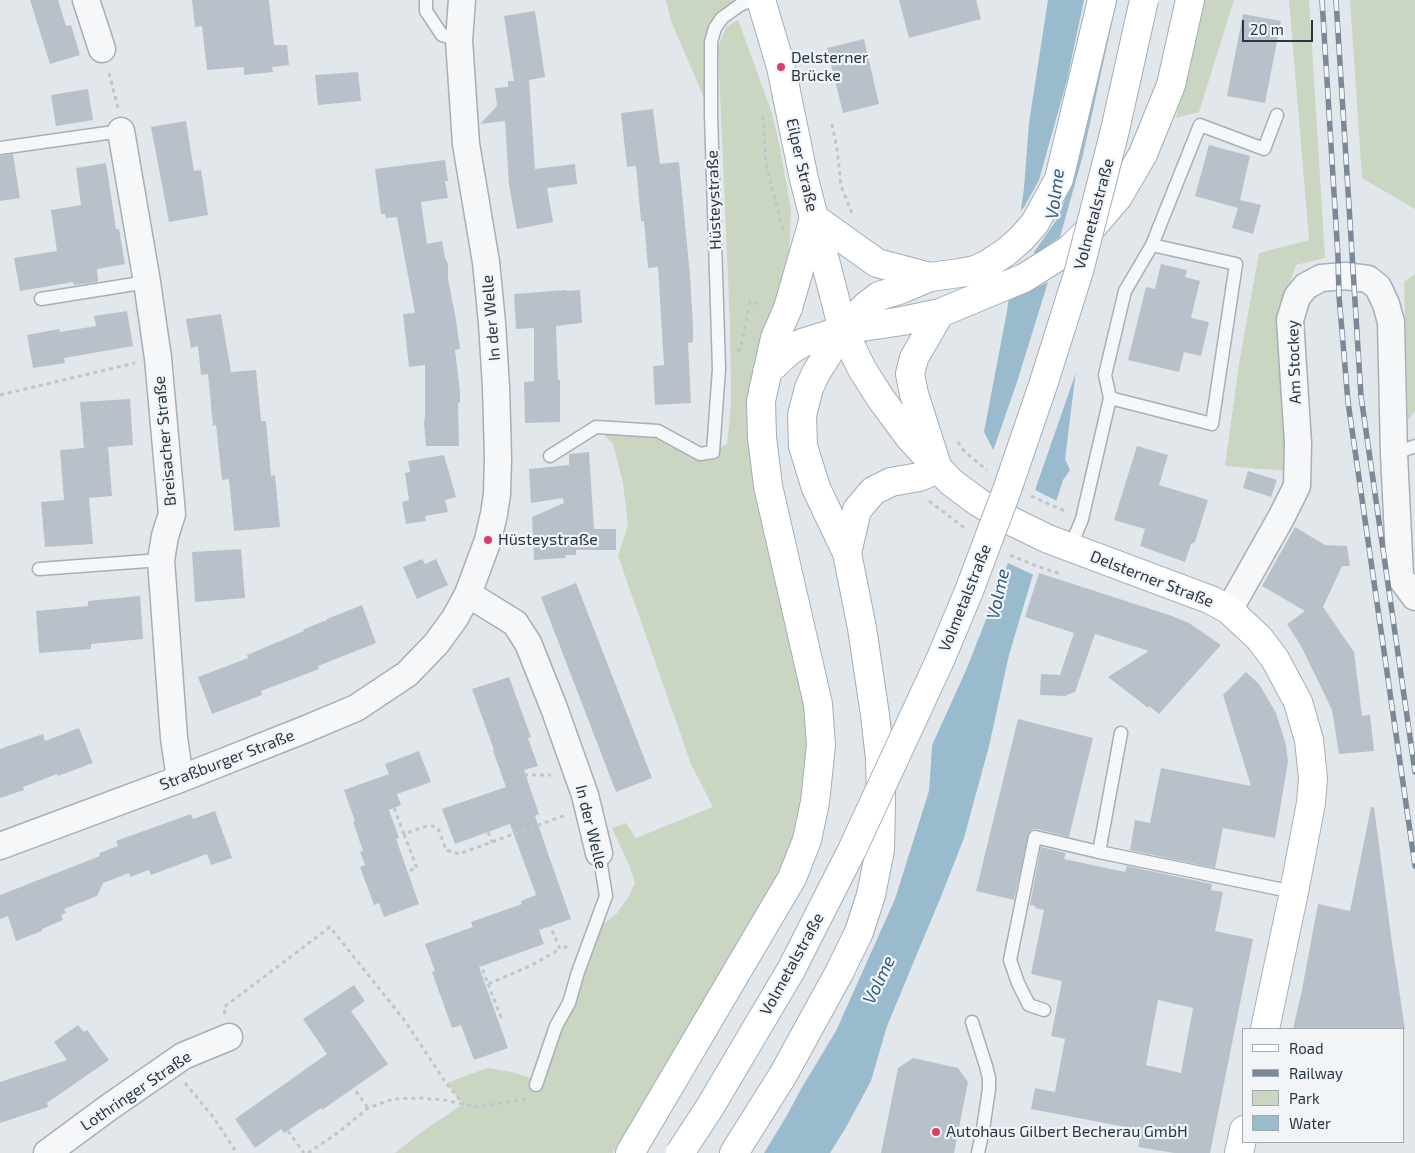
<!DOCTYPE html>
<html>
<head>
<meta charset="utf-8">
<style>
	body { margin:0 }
	#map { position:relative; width:1415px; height:1153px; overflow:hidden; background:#e2e7eb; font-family:"Exo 2",sans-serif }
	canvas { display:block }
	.legend { position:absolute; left:1242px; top:1028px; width:162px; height:115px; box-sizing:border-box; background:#f2f5f8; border:1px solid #a1a9b0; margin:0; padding:6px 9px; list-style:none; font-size:15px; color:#283645 }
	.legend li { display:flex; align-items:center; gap:10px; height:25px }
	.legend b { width:25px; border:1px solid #a1a9b0 }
	.scale { position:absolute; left:1242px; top:20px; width:71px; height:22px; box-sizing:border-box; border:2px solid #283645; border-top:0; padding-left:6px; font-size:15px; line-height:18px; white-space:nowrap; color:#283645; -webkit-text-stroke:4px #f2f5f8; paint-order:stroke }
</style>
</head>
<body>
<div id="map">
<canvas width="1415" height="1153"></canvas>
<ul class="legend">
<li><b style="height:6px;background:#fff"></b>Road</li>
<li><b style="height:6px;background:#7a8897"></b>Railway</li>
<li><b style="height:14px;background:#cad6c2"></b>Park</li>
<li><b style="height:14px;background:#9abace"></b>Water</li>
</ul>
<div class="scale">20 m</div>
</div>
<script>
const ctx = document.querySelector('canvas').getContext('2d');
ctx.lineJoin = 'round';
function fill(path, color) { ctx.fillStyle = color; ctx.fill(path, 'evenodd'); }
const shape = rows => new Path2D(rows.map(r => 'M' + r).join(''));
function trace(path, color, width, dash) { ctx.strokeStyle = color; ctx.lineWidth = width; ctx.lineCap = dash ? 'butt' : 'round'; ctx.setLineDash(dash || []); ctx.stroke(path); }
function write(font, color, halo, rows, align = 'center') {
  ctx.font = font + ' "Exo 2",sans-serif'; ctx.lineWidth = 4.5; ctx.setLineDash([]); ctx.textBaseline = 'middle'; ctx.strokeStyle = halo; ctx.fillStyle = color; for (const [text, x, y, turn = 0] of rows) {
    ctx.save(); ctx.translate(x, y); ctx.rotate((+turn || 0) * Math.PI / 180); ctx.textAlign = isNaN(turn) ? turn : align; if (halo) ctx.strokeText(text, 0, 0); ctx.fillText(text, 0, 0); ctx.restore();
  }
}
const green = shape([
	[666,0,733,0,732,9,715,28,711,114,671,21],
	[1202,0,1234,0,1199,112,1176,118],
	[1289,0,1309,0,1325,258,1296,265,1280,312,1286,471,1225,466,1239,364,1259,253,1309,240],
	[1350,0,1415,0,1415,209,1362,178],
	[738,20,772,113,780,148,791,210,788,274,752,387,812,740,808,797,782,876,670,1057,613,1153,395,1153,420,1133,463,1104,447,1083,487,1068,512,1072,541,1081,602,925,617,913,629,896,635,883,629,865,612,828,626,823,636,838,713,807,691,764,618,556,628,525,623,483,613,444,596,427,658,431,713,452,727,444,731,405,730,324,718,47,726,27],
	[1415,274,1415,411,1408,420,1404,282]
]);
const water = shape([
	[1048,0,1122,0,1065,459,1070,470,1063,480,1054,508,1046,540,1031,581,1009,655,989,746,964,838,942,894,887,1026,871,1081,845,1129,830,1153,764,1153,786,1117,801,1089,836,1031,895,899,929,791,938,658,998,459,984,432,1007,311,1024,188,1029,123]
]);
const pier = shape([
	[1084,0,1114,0,1085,131,1066,197,1058,218,1034,252,1035,254,1060,237,1083,155,1117,0,1125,0,1103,152,1080,361,1035,490,1057,501,1056,507,1048,539,1036,576,1008,563,967,668,929,752,935,658,958,570,995,459,992,454,1017,382,1048,282,1006,302,1018,215,1024,207,1039,180,1067,80]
]);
const building = shape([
	[30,0,58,0,66,26,71,25,80,55,50,64],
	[192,0,269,0,274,45,287,45,289,65,272,67,273,72,244,75,244,67,207,70,202,26,195,27],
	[899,0,976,0,981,19,909,38],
	[535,11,545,77,529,80,535,169,575,164,577,184,547,188,553,222,517,229,509,185,505,121,480,124,497,106,495,88,508,87,508,81,514,81,504,16],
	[1243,14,1281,21,1265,103,1227,96],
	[864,39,879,104,843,113,827,48],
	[358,72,361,101,318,105,315,75],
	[88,89,93,120,56,126,51,95],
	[653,109,660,164,679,162,690,275,693,327,693,342,688,343,691,403,655,405,653,366,664,365,658,267,648,268,644,221,641,221,636,166,627,167,621,113],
	[186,121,194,171,201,170,208,215,169,222,151,127],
	[1209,145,1250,156,1240,200,1261,205,1253,234,1232,228,1238,208,1195,196],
	[13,154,20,198,0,201,0,156],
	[445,160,448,181,445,181,448,198,421,202,427,244,442,241,445,258,448,264,448,279,456,320,460,349,455,350,460,391,460,403,458,403,459,446,426,446,424,424,425,416,425,365,409,367,403,314,415,313,397,217,386,218,385,214,381,214,375,169],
	[106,163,116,229,119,229,125,264,97,269,98,282,74,285,73,282,20,291,14,258,57,251,51,210,81,205,76,168],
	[1161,264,1187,270,1185,277,1200,281,1191,318,1209,322,1201,356,1184,352,1179,372,1128,360,1146,287,1155,289],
	[566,290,566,291,580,290,582,323,556,326,558,380,560,380,560,422,525,423,524,382,534,381,534,328,516,329,514,294],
	[127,311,133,346,64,358,65,363,33,368,27,335,59,329,60,332,96,326,94,316],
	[221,314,231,372,256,370,261,421,266,421,271,476,275,475,280,527,234,531,229,479,222,480,216,425,213,426,208,374,201,375,198,346,191,348,186,319],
	[130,399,133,445,108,447,112,496,89,498,93,544,45,547,41,502,64,500,60,450,84,448,80,402],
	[1137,446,1168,455,1159,485,1208,500,1195,542,1191,544,1185,562,1140,546,1145,529,1114,520],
	[589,452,594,529,616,529,616,550,576,550,576,555,565,555,566,558,534,560,532,517,564,503,563,498,531,503,529,469,569,465,569,454],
	[444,455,456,497,445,500,448,512,425,516,426,521,406,524,402,502,409,500,405,473,410,472,408,461],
	[1248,471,1277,480,1271,497,1243,488],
	[1295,527,1325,545,1347,546,1350,566,1342,566,1323,607,1354,652,1362,716,1370,715,1374,751,1339,754,1332,710,1301,646,1287,624,1305,611,1262,586],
	[241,549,245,598,195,602,192,552],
	[422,559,425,564,436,559,448,585,417,599,403,567],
	[1039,573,1172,616,1189,623,1221,645,1159,714,1149,706,1148,708,1138,700,1108,677,1149,651,1095,634,1075,692,1065,696,1040,695,1041,674,1060,675,1074,633,1025,617],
	[576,583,652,778,616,792,541,597],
	[140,596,143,639,91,644,91,649,39,653,36,611,88,606,88,601],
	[362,605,376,643,318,666,319,669,261,691,262,695,212,714,198,677,248,658,247,655,304,631,304,629,327,620,327,619],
	[1246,672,1259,684,1276,713,1286,745,1288,762,1286,774,1275,838,1223,828,1215,868,1130,850,1135,820,1150,823,1161,768,1251,786,1223,695],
	[509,677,531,737,528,738,538,766,524,770,539,814,535,816,571,919,539,930,544,944,479,967,508,1048,474,1060,461,1025,452,1028,432,972,435,971,425,944,473,927,471,922,522,904,521,901,536,895,510,824,455,844,442,809,506,787,493,751,494,750,472,689],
	[1018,719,1093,738,1069,837,1037,829,1032,829,1029,832,1014,900,976,891],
	[79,728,93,763,58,776,57,774,23,787,24,790,0,798,0,749,43,734,45,741],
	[419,751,431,782,397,794,401,805,389,810,399,838,396,839,419,904,384,917,379,903,374,905,360,867,365,865,360,852,363,851,353,822,355,821,344,790,389,774,385,764],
	[1371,807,1374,807,1392,943,1405,1029,1293,1029,1302,990,1318,904,1350,911],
	[215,811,232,858,211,865,207,854,151,875,149,870,130,877,129,873,103,883,97,896,64,909,66,913,61,915,63,920,42,929,42,931,16,941,8,916,0,919,0,895,100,856,99,853,118,846,116,841,191,814,193,819],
	[1041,847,1066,853,1064,859,1125,872,1127,866,1212,884,1211,890,1223,892,1215,931,1253,939,1210,1153,1174,1153,1138,1147,1141,1130,1031,1109,1035,1088,1055,1092,1065,1039,1051,1036,1062,981,1031,974,1044,910,1035,908,1036,906,1030,905],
	[1158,1000,1193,1008,1181,1073,1146,1065],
	[354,985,365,1001,351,1011,388,1064,322,1110,321,1108,284,1133,281,1129,255,1148,235,1119,327,1054,303,1019],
	[78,1025,84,1032,87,1030,109,1060,47,1103,48,1107,0,1123,0,1082,67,1060,54,1042],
	[913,1058,958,1068,968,1082,954,1153,881,1153,898,1068]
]);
const path = shape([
	[109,73,118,108],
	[763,116,766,164,783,230],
	[832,124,837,149,841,186,852,213],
	[738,352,741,346,750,302,762,304],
	[0,395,135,363],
	[958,442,961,448,978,463,987,470],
	[1031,496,1067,512],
	[929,501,966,529],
	[1010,555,1039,567,1058,573,1060,569],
	[524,775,551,775],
	[394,808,404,834,427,826,432,826,438,828,446,850,459,854,566,815],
	[488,832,492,842],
	[404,834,417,868,405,872],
	[549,923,560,949,568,946],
	[480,962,488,984,530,966,560,949],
	[488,984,501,1017,497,1018],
	[225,1014,224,1007,330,927,405,1021,446,1083,463,1104],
	[185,1083,214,1118,237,1153],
	[356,1091,368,1108],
	[288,1131,304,1153],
	[308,1153,339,1132,368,1108,393,1099,419,1098,444,1100,478,1107,526,1099]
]);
const lane = shape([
	[426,0,426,11,442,35,459,40],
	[0,148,121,131],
	[41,299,147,282],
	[1110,398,1105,375,1125,291,1152,245,1200,125,1264,149,1277,115],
	[1394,454,1415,446],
	[550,456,596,427,658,431,700,454,713,452,719,369,711,114,711,42,715,28,722,18,740,5,752,0],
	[1070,548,1082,519,1110,398,1212,424,1236,264,1152,245],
	[39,569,161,560],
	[1121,733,1099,852,1294,892],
	[1044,1010,1029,1005,1018,983,1010,960,1035,837,1099,852],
	[972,1022,986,1066,989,1078,989,1089,983,1129,978,1153],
	[536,1085,556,1026,569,1003,578,972,606,896,599,853]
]);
const street = shape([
	[86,0,102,49],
	[121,131,147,282,158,358,172,514,165,536,161,560,174,738,180,779],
	[468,594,515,623,528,643,554,708,585,795,599,853],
	[1229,610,1281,518,1297,486,1298,443,1290,320,1297,297,1306,286,1321,278,1345,276,1368,279,1378,287,1386,304,1391,322,1394,454,1400,577,1415,597],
	[0,846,180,779,306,729,356,708,407,674,436,644,455,618,468,594,488,540,494,514,497,494,498,458,496,387,492,323,486,262,466,144,459,40,462,0],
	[47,1153,108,1108,183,1056,229,1037]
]);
const secondary = shape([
	[761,0,781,67,804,179,843,330,862,369,881,399,910,438,951,482,978,502,1007,519,1048,539,1211,600,1229,610,1259,638,1275,659,1298,702,1309,740,1313,778,1311,803,1294,892,1265,1029],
	[1239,1153,1244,1130]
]);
const primary = shape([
	[767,372,788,352,802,343,843,330,902,321,940,313,1024,278,1070,249,1094,225,1118,197,1143,154,1171,85,1190,0],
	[847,553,857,510,873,491,891,482,919,477,938,469,914,394,910,374,914,358,940,313],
	[630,1153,792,878,807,840,815,802,821,745,818,704,768,486,762,437,761,401,775,338,788,308,814,218,877,263,930,277],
	[734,1153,783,1075,839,973,859,932,871,895,880,850,881,802,880,759,875,715,862,628,847,553,816,488,803,446,802,415,809,388,816,373,843,330,866,306,879,296,902,289,930,277,960,273,975,270,988,264,1006,252,1021,239,1035,223,1059,179,1102,0]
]);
const rail = shape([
	[1322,0,1338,257,1339,296,1348,402,1415,866],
	[1336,0,1361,396,1415,772]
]);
const primaryBridge = shape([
	[680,1153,710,1107,791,970,852,850,941,658,969,591,1007,490,1043,385,1079,271,1115,130,1144,0]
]);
const markers = [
	[781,67,5,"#db3d68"],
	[488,540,5,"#db3d68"],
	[936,1132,5,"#db3d68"]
];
const poiNames = [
	["Delsterner",791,58],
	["Brücke",791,76],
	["Hüsteystraße",498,540],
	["Autohaus Gilbert Becherau GmbH",946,1132]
];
const streetNames = [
	["Eilper Straße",802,165,77],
	["Hüsteystraße",714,200,-92],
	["Volmetalstraße",1094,214,-75],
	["In der Welle",491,318,-95],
	["Am Stockey",1294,362,-92],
	["Breisacher Straße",165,441,-95],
	["Delsterner Straße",1152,579,21],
	["Volmetalstraße",965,598,-68],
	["Straßburger Straße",227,760,-21],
	["In der Welle",591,827,76],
	["Volmetalstraße",792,964,-61],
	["Lothringer Straße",136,1091,-34]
];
const waterNames = [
	["Volme",1055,194,-83],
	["Volme",998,594,-78],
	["Volme",879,980,-64]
];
fill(green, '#cad6c2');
fill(water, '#9abace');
fill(pier, '#e2e7eb');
fill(building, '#b8c1ca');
trace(lane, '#a6aeb6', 15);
trace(street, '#a6aeb6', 29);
trace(secondary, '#a6aeb6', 30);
trace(primary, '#a0adb8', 30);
trace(path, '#c0c5ca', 3, [4, 4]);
trace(lane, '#f5f7f9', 12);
trace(street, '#f5f7f9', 26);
trace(secondary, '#fff', 28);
trace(primary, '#fff', 28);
trace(rail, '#7a8897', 5.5);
trace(rail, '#f2f5f8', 4, [11]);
trace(primaryBridge, '#a0adb8', 30, []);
trace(primaryBridge, '#fff', 28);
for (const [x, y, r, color] of markers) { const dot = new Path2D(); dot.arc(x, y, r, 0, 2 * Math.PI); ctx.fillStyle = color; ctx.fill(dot); trace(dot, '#f2f5f8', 2); }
write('16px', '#283645', '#f2f5f8', poiNames, 'left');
write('16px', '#283645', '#f2f5f8', streetNames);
write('italic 18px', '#2e5b7d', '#f2f5f8', waterNames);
</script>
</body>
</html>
